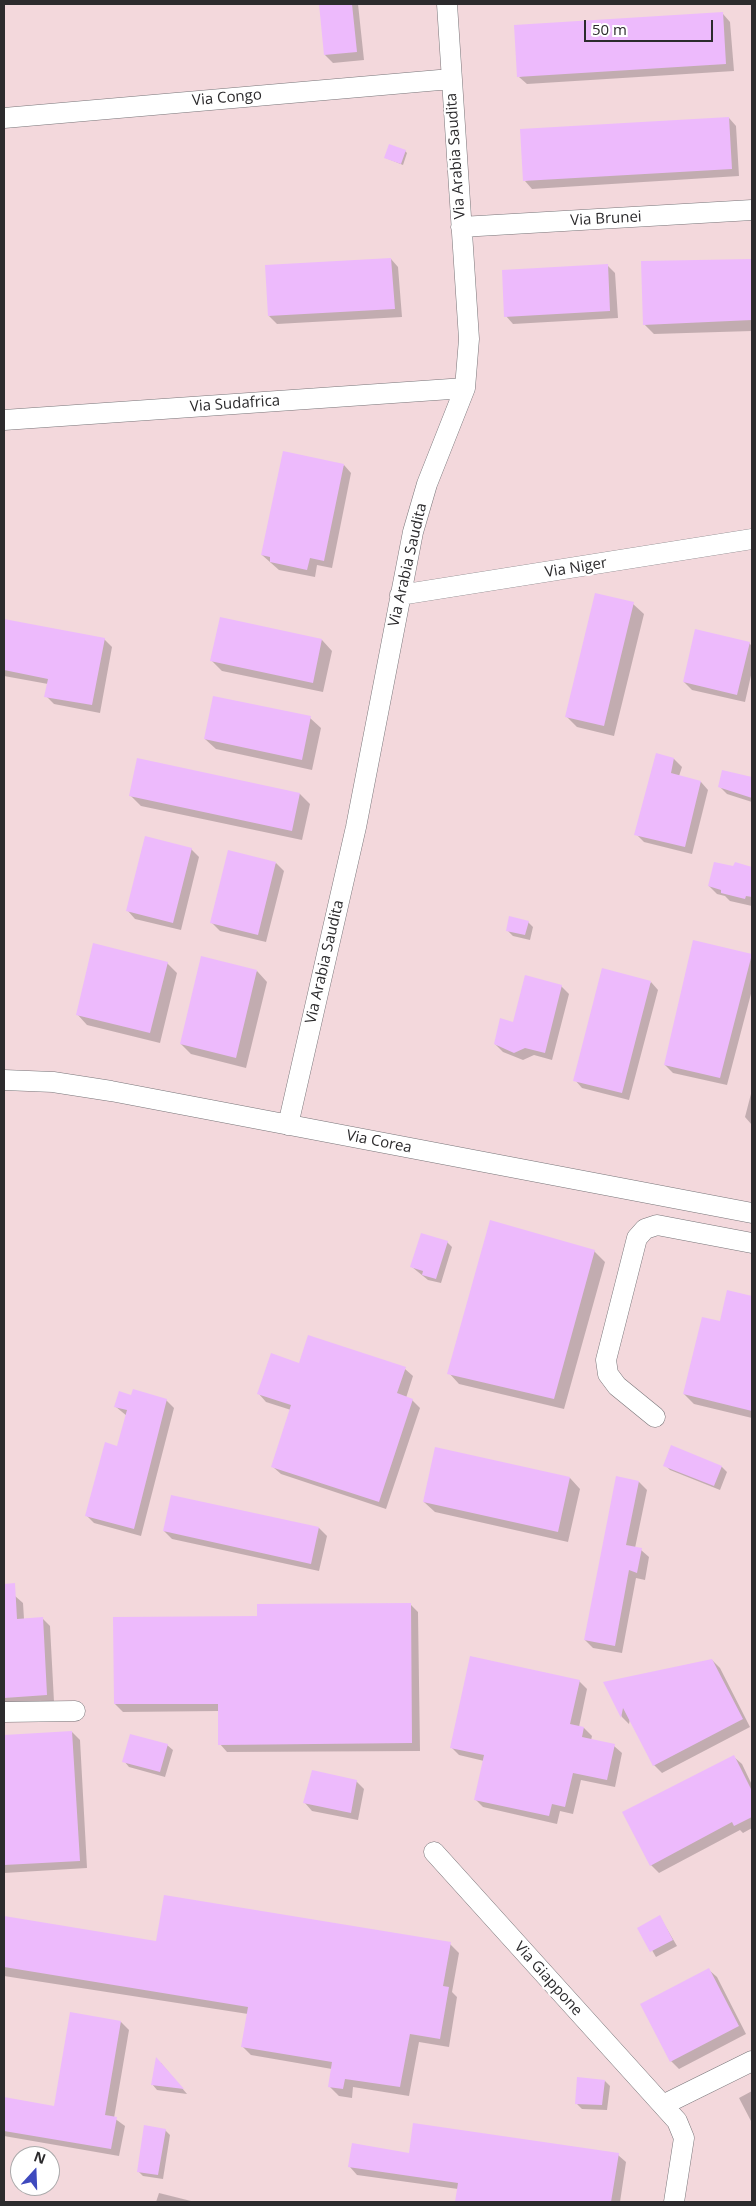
<!DOCTYPE html>
<html>
<head>
<meta charset="utf-8">
<style>
	body { margin:0 }
	#map { position:relative; width:756px; height:2206px; overflow:hidden; background:#ece8ed; font-family:"Open Sans",sans-serif }
	canvas { display:block }
	.frame { position:absolute; inset:0; border:5px solid #2c2b2d; pointer-events:none }
	.north { position:absolute; left:10px; top:2146px; width:50px; height:50px; box-sizing:border-box; background:#fff; border:1px solid #abaaab; border-radius:50%; rotate:20deg; font-size:14px; font-weight:700; line-height:20px; text-align:center; color:#2c2b2d }
	.north::after { content:''; display:block; margin:auto; width:18px; height:22px; background:#3f4abe; clip-path:polygon(50% 0,100% 100%,50% 72%,0 100%) }
	.scale { position:absolute; left:584px; top:20px; width:129px; height:22px; box-sizing:border-box; border:2px solid #2c2b2d; border-top:0; padding-left:6px; font-size:15px; line-height:18px; white-space:nowrap; color:#2c2b2d; -webkit-text-stroke:4px #fff; paint-order:stroke }
</style>
</head>
<body>
<div id="map">
<canvas width="756" height="2206"></canvas>
<div class="frame"></div>
<div class="north">N</div>
<div class="scale">50 m</div>
</div>
<script>
const ctx = document.querySelector('canvas').getContext('2d');
ctx.lineJoin = 'round';
function fill(path, color) { ctx.fillStyle = color; ctx.fill(path, 'evenodd'); }
const shape = rows => new Path2D(rows.map(r => 'M' + r).join(''));
function trace(path, color, width, dash) { ctx.strokeStyle = color; ctx.lineWidth = width; ctx.lineCap = dash ? 'butt' : 'round'; ctx.setLineDash(dash || []); ctx.stroke(path); }
function write(font, color, halo, rows, align = 'center') {
  ctx.font = font + ' "Open Sans",sans-serif'; ctx.lineWidth = 4.5; ctx.setLineDash([]); ctx.textBaseline = 'middle'; ctx.strokeStyle = halo; ctx.fillStyle = color; for (const [text, x, y, turn = 0] of rows) {
    ctx.save(); ctx.translate(x, y); ctx.rotate((+turn || 0) * Math.PI / 180); ctx.textAlign = isNaN(turn) ? turn : align; if (halo) ctx.strokeText(text, 0, 0); ctx.fillText(text, 0, 0); ctx.restore();
  }
}
const industrial = shape([
	[4,4,752,4,752,2202,4,2202],
	[20,2156,50,2156,50,2186,20,2186]
]);
const shadow = shape([
	[320,4,358,4,364,60,333,63,325,55],
	[723,14,730,22,734,71,527,84,519,77],
	[729,118,736,126,739,176,532,189,525,181],
	[405,151,407,153,403,165,386,158],
	[391,259,398,267,402,317,277,324,269,316],
	[752,260,752,331,654,334,644,324,643,262],
	[607,265,615,273,618,318,513,324,506,316],
	[344,465,351,473,332,568,317,565,315,577,279,570,262,555],
	[633,604,644,614,614,736,577,727,566,716],
	[4,621,104,639,112,647,100,713,54,704,46,696,48,684,4,676],
	[322,640,332,651,323,692,222,671,212,661],
	[749,643,752,646,752,671,745,702,692,690,684,682],
	[310,718,321,728,312,770,216,749,205,739],
	[657,754,674,759,682,767,679,776,701,782,708,790,692,854,644,842,636,834],
	[723,771,752,778,752,802,727,794,719,786],
	[300,794,310,804,302,840,141,806,131,796],
	[191,849,199,857,181,930,135,919,128,911],
	[276,863,284,871,266,942,220,931,212,923],
	[735,864,752,868,752,906,730,901,725,896,717,894,709,886,734,868],
	[528,922,533,927,530,940,513,936,508,931],
	[751,956,752,990,727,1085,673,1073,665,1065],
	[167,963,177,973,160,1043,87,1025,77,1014],
	[257,971,267,982,246,1068,191,1054,181,1044],
	[651,982,658,990,629,1100,582,1088,575,1080],
	[561,986,569,994,552,1060,534,1055,523,1060,503,1052,495,1044,514,1023],
	[752,1090,752,1125,745,1117],
	[447,1242,452,1247,441,1283,428,1280,412,1267],
	[594,1251,605,1262,564,1409,459,1384,449,1373],
	[728,1292,752,1297,752,1418,694,1404,684,1394,721,1323],
	[300,1364,405,1369,413,1376,406,1398,412,1400,420,1408,386,1509,281,1474,273,1467,291,1410,266,1402,259,1394],
	[132,1396,166,1400,174,1408,141,1536,94,1523,86,1515,118,1447,127,1416,116,1407],
	[672,1447,722,1467,727,1472,720,1490,670,1470,665,1465],
	[570,1478,580,1489,568,1542,435,1512,424,1502],
	[617,1478,639,1482,647,1490,635,1548,641,1550,649,1557,645,1580,636,1578,622,1653,593,1648,585,1640],
	[172,1496,319,1528,327,1536,319,1571,172,1539,164,1531],
	[4,1596,15,1596,23,1603,24,1619,42,1618,50,1626,54,1702,4,1705],
	[411,1605,418,1612,420,1751,227,1752,220,1744,219,1711,123,1712,115,1704,258,1617],
	[712,1660,720,1668,750,1727,662,1773,654,1765,630,1718,629,1724,622,1717,605,1683],
	[579,1681,587,1689,579,1727,584,1728,592,1736,591,1740,614,1746,622,1753,615,1787,581,1780,573,1814,560,1811,557,1824,483,1807,475,1799,484,1761,459,1755,451,1747],
	[72,1732,80,1740,87,1868,4,1873,4,1736],
	[167,1745,173,1750,165,1777,129,1767,124,1761],
	[734,1757,742,1764,752,1785,752,1828,743,1833,740,1830,659,1873,651,1865],
	[356,1781,364,1789,358,1820,312,1811,305,1803],
	[660,1917,677,1946,656,1957,639,1928],
	[10,1918,158,1943,450,1944,459,1953,452,1992,457,1997,449,2047,419,2042,409,2096,353,2087,352,2098,339,2096,330,2087,332,2069,251,2055,242,2046,248,2014,4,1976,4,1919],
	[709,1970,717,1977,746,2034,679,2069,671,2061],
	[71,2013,121,2022,129,2030,114,2118,125,2126,119,2156,4,2136,4,2098,55,2107],
	[161,2063,187,2094,157,2090,152,2084],
	[605,2081,610,2086,607,2110,582,2109,577,2104],
	[752,2091,752,2123,739,2098],
	[165,2130,170,2135,163,2179,143,2176,138,2171],
	[410,2154,618,2155,626,2162,620,2202,456,2202,458,2189,357,2175,350,2167],
	[159,2193,195,2202,156,2202]
]);
const building = shape([
	[319,4,352,4,357,52,324,55],
	[723,12,726,64,517,77,514,25],
	[729,117,732,169,523,181,520,129],
	[389,144,406,150,401,164,384,158],
	[391,258,395,309,268,316,265,265],
	[752,259,752,320,643,325,641,261],
	[608,264,610,311,504,317,502,270],
	[283,451,344,464,324,561,310,558,307,570,270,562,270,557,261,555],
	[595,593,634,602,604,726,565,717],
	[220,617,322,639,313,683,210,661],
	[4,619,105,638,92,705,44,697,48,679,4,670],
	[695,629,750,642,737,695,683,682],
	[213,696,311,716,302,760,204,739],
	[656,753,674,758,671,773,701,781,685,847,634,835],
	[137,758,300,793,292,831,129,796],
	[722,770,752,777,752,798,718,787],
	[145,836,192,848,173,923,126,911],
	[228,850,276,862,258,935,210,923],
	[714,862,733,866,735,862,752,867,752,897,746,896,745,899,721,893,721,890,708,886],
	[509,916,529,921,525,935,506,931],
	[693,940,752,954,720,1078,664,1065],
	[93,943,168,962,150,1033,76,1015],
	[201,956,257,970,236,1058,180,1044],
	[602,968,651,981,622,1093,573,1081],
	[525,975,562,985,545,1053,525,1048,514,1053,494,1044,500,1018,513,1022],
	[490,1220,595,1250,554,1399,447,1374],
	[421,1233,448,1241,436,1279,422,1275,423,1271,410,1267],
	[727,1290,752,1296,752,1411,683,1394,702,1317,720,1321],
	[308,1335,406,1367,397,1393,413,1399,379,1502,271,1467,291,1405,257,1394,271,1353,299,1363],
	[133,1389,167,1399,134,1529,85,1516,105,1442,117,1446,127,1410,114,1407,119,1391,131,1395],
	[671,1445,722,1466,714,1486,663,1466],
	[435,1447,570,1477,558,1532,423,1502],
	[616,1476,639,1481,626,1545,642,1548,637,1573,629,1570,615,1646,584,1640],
	[171,1495,319,1527,311,1564,163,1531],
	[15,1583,17,1619,43,1617,47,1695,4,1698,4,1584],
	[411,1603,412,1743,218,1745,218,1704,114,1704,113,1617,257,1616,257,1604],
	[470,1656,580,1680,570,1724,584,1727,582,1737,615,1744,607,1780,573,1773,565,1807,552,1804,549,1816,474,1800,484,1755,450,1748],
	[712,1659,743,1719,653,1766,623,1708,621,1718,603,1682],
	[72,1731,80,1861,4,1865,4,1735],
	[130,1734,168,1744,160,1772,122,1762],
	[734,1755,752,1791,752,1817,734,1826,732,1822,650,1866,622,1812],
	[312,1770,357,1780,351,1813,303,1803],
	[164,1895,451,1942,443,1986,449,1987,440,2039,410,2034,400,2087,345,2079,343,2089,328,2087,332,2062,241,2047,248,2007,4,1967,4,1916,156,1941],
	[660,1915,673,1940,650,1952,637,1928],
	[709,1968,739,2026,670,2062,640,2004],
	[70,2012,121,2021,105,2115,117,2117,111,2149,4,2131,4,2097,54,2106],
	[156,2057,184,2089,151,2085],
	[577,2077,605,2080,602,2105,575,2104],
	[413,2123,619,2153,611,2202,455,2202,458,2183,348,2167,352,2143,409,2153],
	[144,2125,166,2129,158,2175,137,2172]
]);
const minor = shape([
	[4,118,451,79],
	[461,227,752,210],
	[4,420,465,388],
	[400,595,752,539],
	[4,1080,53,1082,111,1091,752,1213],
	[288,1125,356,827,413,532,427,484,465,388,469,339,447,4],
	[655,1417,617,1386,608,1374,606,1360,637,1238,645,1229,657,1225,752,1243],
	[4,1712,75,1711],
	[434,1852,677,2121,684,2138,674,2202],
	[663,2105,752,2061]
]);
const streetNames = [
	["Via Congo",227,98,-5],
	["Via Arabia Saudita",456,156,-94],
	["Via Brunei",606,219,-3],
	["Via Sudafrica",235,404,-4],
	["Via Arabia Saudita",408,565,-77],
	["Via Niger",576,568,-9],
	["Via Arabia Saudita",325,962,-77],
	["Via Corea",379,1142,11],
	["Via Giappone",548,1979,48]
];
fill(industrial, '#f3d8dc');
fill(shadow, '#0003');
fill(building, '#edbafc');
trace(minor, '#787579', 21);
trace(minor, '#fff', 20);
write('15px', '#2c2b2d', '#fff', streetNames);
</script>
</body>
</html>
